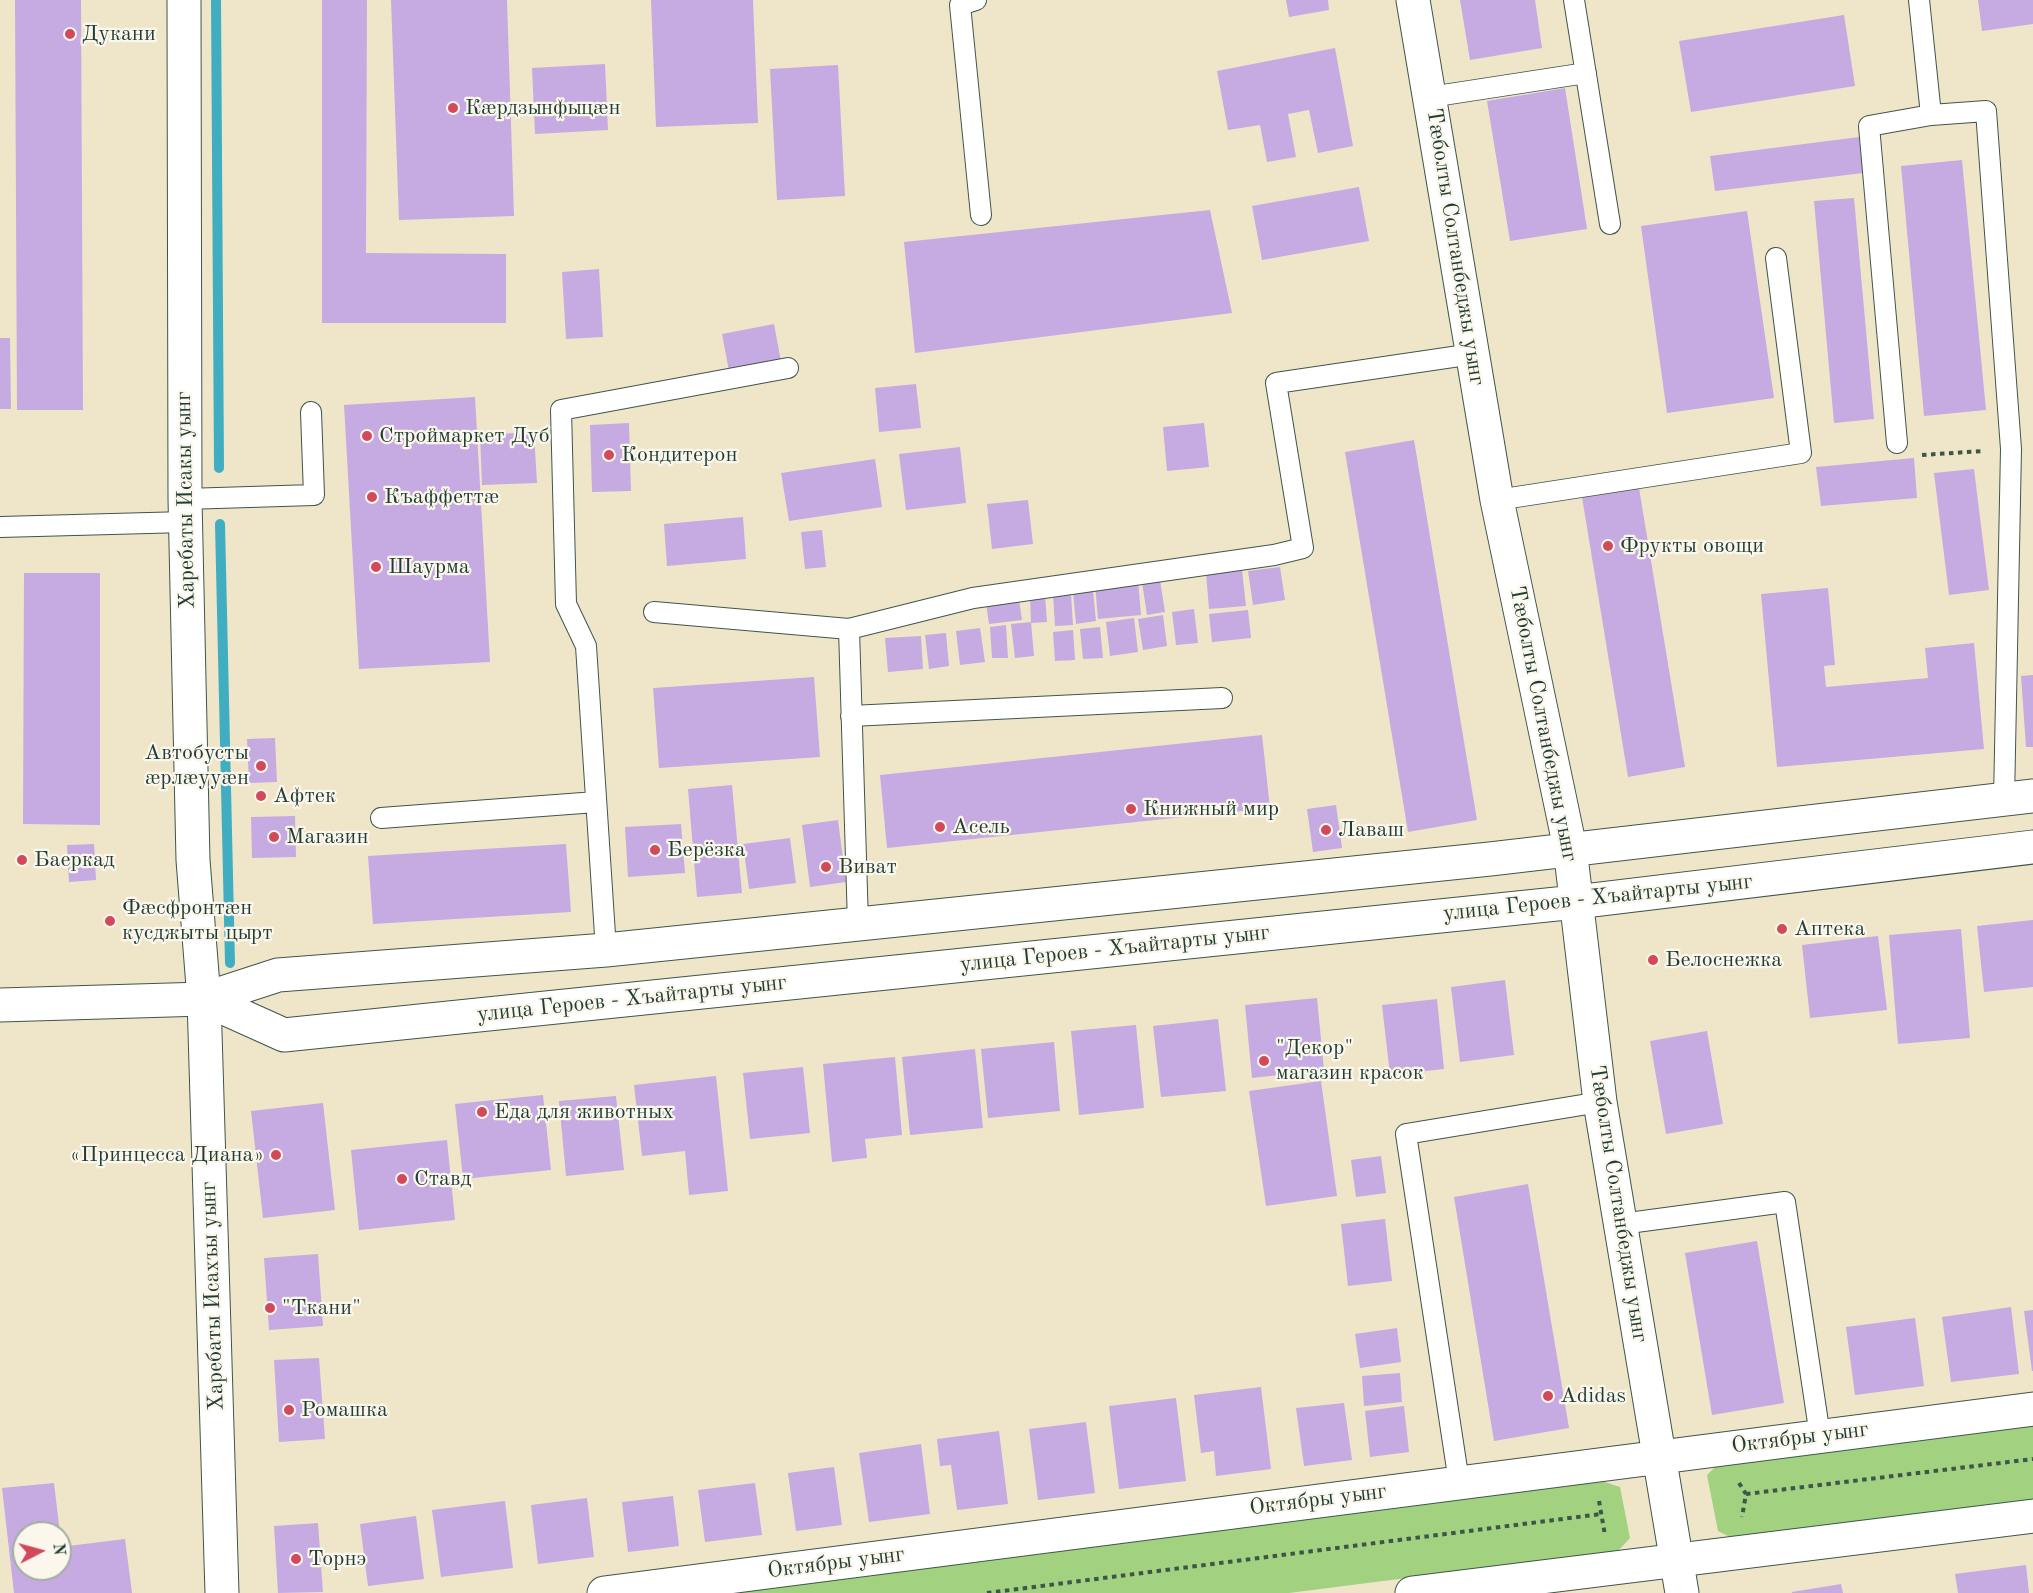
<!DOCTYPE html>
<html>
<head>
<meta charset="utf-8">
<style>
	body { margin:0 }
	#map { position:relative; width:2033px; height:1593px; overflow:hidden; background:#efe6c9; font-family:"Old Standard TT",serif }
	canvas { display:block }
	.north { position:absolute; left:12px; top:1521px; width:60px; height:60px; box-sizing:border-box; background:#fbf7ec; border:2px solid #a3ada2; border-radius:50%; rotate:84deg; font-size:16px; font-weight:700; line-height:24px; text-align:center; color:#1f3d34 }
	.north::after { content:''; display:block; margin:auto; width:21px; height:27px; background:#d1495b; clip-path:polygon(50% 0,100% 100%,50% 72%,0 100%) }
</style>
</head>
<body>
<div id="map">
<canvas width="2033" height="1593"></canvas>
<div class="north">N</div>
</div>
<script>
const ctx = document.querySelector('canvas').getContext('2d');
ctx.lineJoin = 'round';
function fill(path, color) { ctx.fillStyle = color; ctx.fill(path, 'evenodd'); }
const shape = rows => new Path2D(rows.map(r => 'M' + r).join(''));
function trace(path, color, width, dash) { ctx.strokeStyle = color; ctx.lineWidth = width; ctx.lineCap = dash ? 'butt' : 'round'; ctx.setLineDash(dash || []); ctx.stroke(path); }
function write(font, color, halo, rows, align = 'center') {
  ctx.font = font + ' "Old Standard TT",serif'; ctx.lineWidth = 4.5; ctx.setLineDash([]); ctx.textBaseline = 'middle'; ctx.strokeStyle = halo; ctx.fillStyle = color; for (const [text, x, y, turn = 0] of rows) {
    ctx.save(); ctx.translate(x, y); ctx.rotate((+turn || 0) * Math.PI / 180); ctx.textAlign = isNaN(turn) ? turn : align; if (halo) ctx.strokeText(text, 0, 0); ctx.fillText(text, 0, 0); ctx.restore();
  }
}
const green = shape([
	[2033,1424,2033,1500,1732,1538,1718,1531,1707,1475,1720,1462],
	[1602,1481,1620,1487,1630,1538,1618,1551,1289,1593,729,1593]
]);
const stream = shape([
	[216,0,219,468],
	[220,524,230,963]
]);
const building = shape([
	[15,0,81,0,83,410,17,410],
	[322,0,367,0,366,253,506,254,506,323,322,323],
	[391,0,507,0,514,216,399,220],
	[651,0,753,0,758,123,656,127],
	[1286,0,1328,0,1329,10,1289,17],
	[1460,0,1535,0,1542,48,1470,60],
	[1978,0,2033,0,2033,24,1982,31],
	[1844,15,1855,86,1691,112,1679,41],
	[1335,48,1353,146,1318,153,1309,110,1288,114,1296,157,1267,162,1260,125,1228,130,1217,71],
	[605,64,608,130,535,134,532,68],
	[838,65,845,196,777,200,770,69],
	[1565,88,1587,229,1510,241,1487,101],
	[1859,137,1863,173,1715,191,1710,156],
	[1962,160,1986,410,1924,416,1901,166],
	[1359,187,1369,241,1262,260,1252,206],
	[1854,198,1874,419,1834,423,1814,201],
	[1210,210,1232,313,915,353,904,242],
	[1747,211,1774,398,1667,413,1641,226],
	[599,269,603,337,566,339,562,272],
	[774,324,781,361,729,371,722,334],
	[0,338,10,338,11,409,0,409],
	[916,384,921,428,879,432,875,388],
	[475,397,490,662,359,669,344,405],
	[629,423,631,491,592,492,590,425],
	[1204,423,1209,467,1167,471,1163,427],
	[534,432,537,483,482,485,480,435],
	[1414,440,1477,820,1408,832,1345,452],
	[960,447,966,503,906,510,899,454],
	[1914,458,1917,498,1821,506,1816,467],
	[875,459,882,507,789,521,781,473],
	[1974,469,1989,590,1949,595,1934,473],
	[1639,488,1685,767,1628,777,1582,497],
	[1028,500,1033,544,992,549,987,504],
	[743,517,746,559,667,566,664,524],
	[822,530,826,567,805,569,801,532],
	[1280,567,1285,600,1253,605,1248,571],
	[1242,570,1246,606,1209,609,1206,573],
	[24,573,100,573,100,825,23,824],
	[1138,580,1141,615,1098,619,1095,584],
	[1160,580,1165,612,1147,615,1142,582],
	[1828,588,1835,665,1824,666,1826,687,1928,678,1925,648,1974,643,1984,749,1777,767,1761,594],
	[1093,590,1096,621,1076,624,1073,592],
	[1071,594,1073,625,1055,626,1053,595],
	[1045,595,1047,622,1031,623,1030,596],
	[1019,599,1022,620,989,624,986,603],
	[1194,609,1198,643,1176,645,1172,612],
	[1248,610,1251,638,1212,642,1209,614],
	[1163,615,1167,646,1143,650,1138,619],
	[1134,618,1138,652,1110,656,1106,622],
	[1031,622,1034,656,1015,658,1011,624],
	[1006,625,1008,658,992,658,990,627],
	[1100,627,1103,658,1083,659,1080,629],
	[980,628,985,662,960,665,956,631],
	[1073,630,1075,660,1055,661,1053,632],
	[946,633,949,666,929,669,925,635],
	[921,636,923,669,888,672,885,638],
	[2033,675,2033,747,2026,747,2021,676],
	[814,677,820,757,659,768,653,688],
	[1262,735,1270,808,887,848,880,775],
	[275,738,277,782,249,783,247,739],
	[732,785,742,893,697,897,688,789],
	[1336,805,1342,848,1313,852,1307,809],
	[295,816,296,857,252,858,251,817],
	[838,820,846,882,810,887,802,825],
	[681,824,685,873,628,877,625,827],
	[790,838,796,883,749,889,743,844],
	[94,844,96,880,69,882,67,845],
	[566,844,571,912,373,924,368,856],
	[2033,920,2033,987,1984,992,1977,926],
	[1961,929,1970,1038,1898,1044,1889,935],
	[1878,936,1887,1010,1810,1018,1802,945],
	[1505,980,1514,1055,1460,1062,1451,987],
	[1317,998,1324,1070,1252,1078,1245,1005],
	[1437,999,1444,1069,1390,1075,1382,1005],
	[1218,1019,1226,1091,1161,1097,1153,1026],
	[1136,1025,1144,1108,1079,1115,1071,1031],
	[1707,1031,1723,1124,1666,1134,1650,1041],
	[1054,1042,1060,1111,988,1118,981,1049],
	[975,1049,983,1128,910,1135,902,1057],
	[895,1057,902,1135,865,1139,867,1158,832,1162,823,1064],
	[803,1067,810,1133,750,1139,743,1073],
	[716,1076,728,1191,689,1195,685,1151,642,1156,634,1085],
	[1321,1081,1337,1196,1266,1206,1249,1091],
	[543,1095,551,1170,463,1179,455,1104],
	[616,1096,624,1170,566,1176,559,1101],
	[323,1103,335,1210,263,1218,251,1111],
	[447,1140,455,1220,359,1230,351,1150],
	[1381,1156,1386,1193,1356,1197,1351,1160],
	[1528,1184,1569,1428,1494,1441,1454,1197],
	[1385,1219,1392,1281,1348,1286,1341,1224],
	[1757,1241,1784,1403,1712,1415,1685,1253],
	[318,1254,323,1326,269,1330,264,1258],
	[2011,1307,2019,1374,1951,1382,1942,1317],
	[2033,1310,2033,1371,2032,1371,2024,1311],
	[1915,1318,1924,1386,1855,1395,1846,1327],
	[1397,1328,1401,1362,1360,1368,1355,1334],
	[319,1358,325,1439,279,1442,274,1360],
	[1400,1373,1402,1402,1364,1406,1362,1376],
	[1261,1387,1271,1469,1216,1476,1214,1451,1201,1453,1194,1395],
	[1176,1398,1186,1481,1119,1489,1109,1406],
	[1344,1403,1352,1460,1304,1466,1296,1408],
	[1404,1406,1409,1452,1370,1457,1365,1411],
	[1086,1422,1095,1493,1038,1500,1029,1429],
	[999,1431,1008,1504,957,1510,951,1465,940,1466,937,1439],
	[921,1444,930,1514,869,1522,859,1453],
	[834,1467,842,1525,796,1531,788,1473],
	[54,1483,60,1533,24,1533,24,1569,60,1569,60,1547,125,1539,132,1593,14,1593,2,1488],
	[755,1483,762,1535,705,1542,698,1490],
	[673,1496,679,1546,628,1552,622,1502],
	[587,1498,594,1557,538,1564,531,1505],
	[505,1501,513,1568,441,1577,432,1510],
	[416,1516,424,1579,368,1586,360,1524],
	[318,1523,323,1592,278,1593,274,1526],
	[2026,1565,2029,1593,1958,1593,1955,1574],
	[1841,1584,1843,1593,1792,1593,1792,1592]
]);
const path = shape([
	[1922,455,1983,451],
	[1739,1483,1746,1494,1742,1517],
	[1746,1494,2033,1459],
	[1599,1501,1605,1535],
	[987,1593,1601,1514]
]);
const service = shape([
	[976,0,960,5,981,215],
	[1574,0,1610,224],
	[1919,0,1931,115,1986,111,2011,449,2004,800],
	[1430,97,1586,73],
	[1897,443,1869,126,1931,115],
	[185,499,314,495,311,412],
	[1497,500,1801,453,1776,258],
	[0,527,186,522],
	[654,612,849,629],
	[851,716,1222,698],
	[381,818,596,802],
	[858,924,849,629,973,598,1274,555,1303,548,1276,383,1473,354],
	[606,950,586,646,566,604,561,410,788,368],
	[1621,1224,1785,1202,1820,1436],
	[1459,1482,1406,1134,1600,1102]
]);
const tertiary = shape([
	[1413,0,1497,500,1570,848,1600,1102,1682,1593],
	[204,999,284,1035,1576,902,2033,847],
	[0,1005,204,999,278,975,606,950,1490,859,2033,796],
	[604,1593,2033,1409],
	[1412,1593,2033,1516]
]);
const secondary = shape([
	[184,0,185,499,193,860,204,999,222,1593]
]);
const markers = [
	[70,34,6,"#d1495b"],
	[453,108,6,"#d1495b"],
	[367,436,6,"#d1495b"],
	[609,455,6,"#d1495b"],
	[372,497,6,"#d1495b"],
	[1608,546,6,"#d1495b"],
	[376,567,6,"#d1495b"],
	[261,766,6,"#d1495b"],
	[261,796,6,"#d1495b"],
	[1131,809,6,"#d1495b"],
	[940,827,6,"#d1495b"],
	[1326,830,6,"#d1495b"],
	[274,837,6,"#d1495b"],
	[655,850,6,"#d1495b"],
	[22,860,6,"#d1495b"],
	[826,867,6,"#d1495b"],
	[110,921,6,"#d1495b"],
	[1782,929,6,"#d1495b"],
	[1653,960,6,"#d1495b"],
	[1264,1061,6,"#d1495b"],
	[482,1112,6,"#d1495b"],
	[276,1155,6,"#d1495b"],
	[402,1179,6,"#d1495b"],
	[270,1308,6,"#d1495b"],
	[1548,1396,6,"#d1495b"],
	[289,1410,6,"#d1495b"],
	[296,1559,6,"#d1495b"]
];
const poiNames = [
	["Дукани",82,34],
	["Кæрдзынфыцæн",465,108],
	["Строймаркет Дуб",379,436],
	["Кондитерон",621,455],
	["Къаффеттæ",384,497],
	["Фрукты овощи",1620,546],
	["Шаурма",388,567],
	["Автобусты",249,753,"right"],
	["æрлæууæн",249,778,"right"],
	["Афтек",273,796],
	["Книжный мир",1143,809],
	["Асель",952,827],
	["Лаваш",1338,830],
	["Магазин",286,837],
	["Берёзка",667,850],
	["Баеркад",34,860],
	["Виват",838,867],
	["Фæсфронтæн",122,908],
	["кусджыты цырт",122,933],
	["Аптека",1794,929],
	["Белоснежка",1665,960],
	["\"Декор\"",1276,1048],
	["магазин красок",1276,1073],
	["Еда для животных",494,1112],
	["«Принцесса Диана»",264,1155,"right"],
	["Ставд",414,1179],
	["\"Ткани\"",282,1308],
	["Adidas",1560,1396],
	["Ромашка",301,1410],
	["Торнэ",308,1559]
];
const streetNames = [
	["Тæболты Солтанбеджы уынг",1455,247,81],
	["Харебаты Исакы уынг",186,500,-91],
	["Тæболты Солтанбеджы уынг",1543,724,79],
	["улица Героев - Хъайтарты уынг",1598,898,-6],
	["улица Героев - Хъайтарты уынг",1115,949,-6],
	["улица Героев - Хъайтарты уынг",632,999,-6],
	["Тæболты Солтанбеджы уынг",1618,1204,81],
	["Харебаты Исахъы уынг",213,1296,-92],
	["Октябры уынг",1800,1438,-7],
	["Октябры уынг",1318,1500,-7],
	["Октябры уынг",836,1563,-7]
];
fill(green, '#a2d280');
trace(stream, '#41adc0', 10);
fill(building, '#c6aae2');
trace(service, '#3e564a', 22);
trace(tertiary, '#3e564a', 35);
trace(secondary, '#3e564a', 35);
trace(path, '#3e564a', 4, [4.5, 4.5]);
trace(service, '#fff', 20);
trace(tertiary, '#fff', 33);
trace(secondary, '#fff', 33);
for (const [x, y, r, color] of markers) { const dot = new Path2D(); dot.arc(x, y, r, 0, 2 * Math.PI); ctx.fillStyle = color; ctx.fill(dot); trace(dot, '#fbf7ec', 2); }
write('22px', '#1f3d34', '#fbf7ec', poiNames, 'left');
write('22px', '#1f3d34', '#fbf7ec', streetNames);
</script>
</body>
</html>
